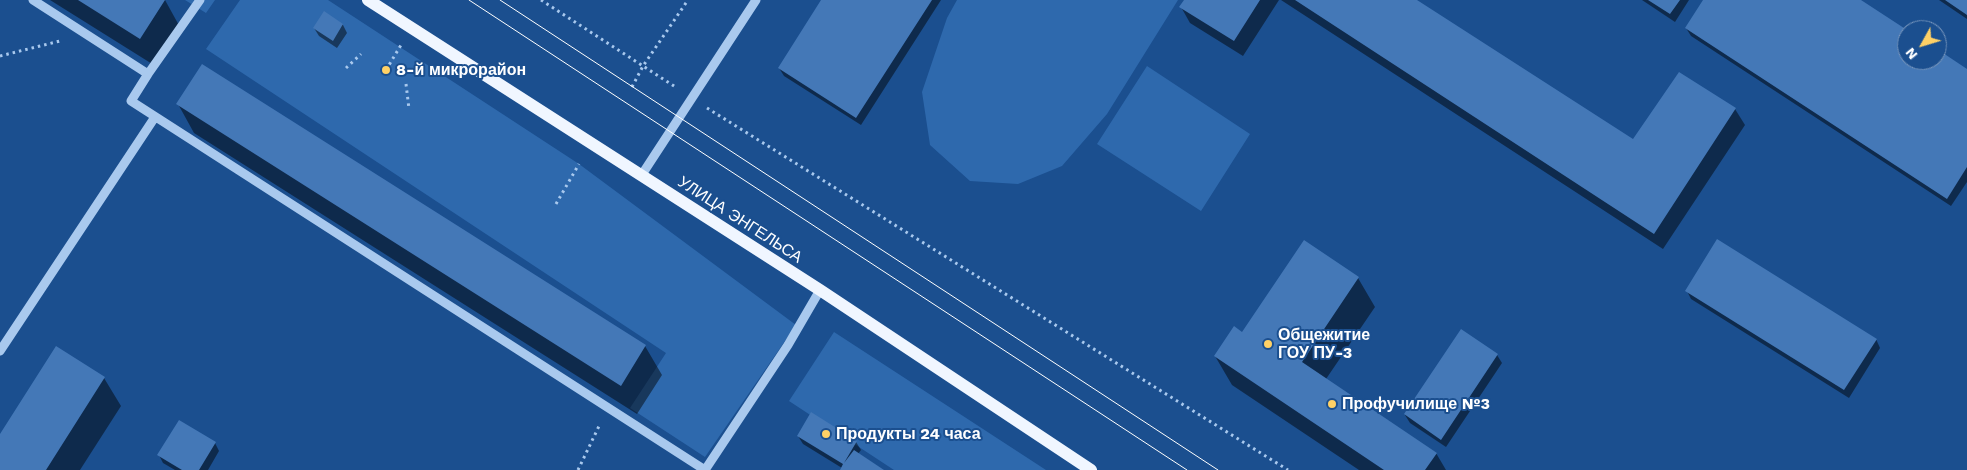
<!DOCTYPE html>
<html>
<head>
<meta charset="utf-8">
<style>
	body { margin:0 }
	#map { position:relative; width:1967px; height:470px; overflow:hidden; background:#1b4f8f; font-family:"Work Sans",sans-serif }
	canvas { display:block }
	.north { position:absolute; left:1897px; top:20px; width:50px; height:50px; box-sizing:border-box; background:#1b4f8f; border:1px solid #7695bc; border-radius:50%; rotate:231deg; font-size:14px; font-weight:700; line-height:20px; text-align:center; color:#fff }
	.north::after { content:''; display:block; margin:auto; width:18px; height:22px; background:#ffd166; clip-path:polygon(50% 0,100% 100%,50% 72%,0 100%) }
</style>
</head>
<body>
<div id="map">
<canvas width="1967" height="470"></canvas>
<div class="north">N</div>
</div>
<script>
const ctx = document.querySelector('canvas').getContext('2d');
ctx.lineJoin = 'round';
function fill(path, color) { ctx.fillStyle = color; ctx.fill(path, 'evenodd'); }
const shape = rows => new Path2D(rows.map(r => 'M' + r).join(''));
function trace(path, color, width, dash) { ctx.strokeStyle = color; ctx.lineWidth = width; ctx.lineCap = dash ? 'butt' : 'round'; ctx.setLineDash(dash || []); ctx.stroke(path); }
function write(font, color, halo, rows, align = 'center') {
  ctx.font = font + ' "Work Sans",sans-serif'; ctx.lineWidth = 4; ctx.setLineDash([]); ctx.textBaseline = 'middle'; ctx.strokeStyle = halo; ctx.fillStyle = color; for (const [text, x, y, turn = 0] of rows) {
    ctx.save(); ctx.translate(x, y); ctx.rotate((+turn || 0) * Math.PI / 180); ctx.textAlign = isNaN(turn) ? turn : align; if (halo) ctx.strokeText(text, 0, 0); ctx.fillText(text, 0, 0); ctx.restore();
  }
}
const green = shape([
	[185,0,215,0,206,13],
	[240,0,328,0,579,164,796,325,705,457,630,408,666,353,206,49],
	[957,0,1178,0,1107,114,1062,166,1018,184,970,181,930,145,922,92,947,18],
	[1147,66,1250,134,1201,211,1097,144],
	[834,332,1046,470,894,470,789,401]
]);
const shadow = shape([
	[50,0,165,0,181,29,157,67],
	[822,0,941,0,861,125,784,76,779,68],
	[1186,0,1279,0,1243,56,1190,23,1181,7],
	[1281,0,1415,0,1633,141,1679,73,1735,109,1745,125,1663,249],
	[1642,0,1689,0,1675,22],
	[1704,0,1859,0,1907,31,1907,60,1937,60,1937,51,1967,70,1967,182,1951,206,1691,36,1686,28],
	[1939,0,1967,0,1967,19],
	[324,13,343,25,347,33,337,48,319,36,314,28],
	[202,65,645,346,662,375,637,414,194,133,178,104],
	[1358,278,1375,307,1326,379,1436,453,1446,470,1359,470,1232,385,1215,356],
	[1687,291,1876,339,1880,348,1849,398,1691,299],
	[1461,331,1497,355,1502,363,1446,447,1410,423,1405,415],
	[104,378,121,406,80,470,0,470,0,436],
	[798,436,856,442,861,450,858,454,882,470,841,470,842,468,803,444],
	[215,443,219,451,208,470,175,470,163,463,159,455]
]);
const building = shape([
	[78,0,165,0,140,39],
	[821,0,932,0,856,118,778,68],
	[1184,0,1260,0,1234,41,1179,7],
	[1295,0,1417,0,1633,139,1679,72,1736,108,1654,234],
	[1648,0,1680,0,1670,14],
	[1703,0,1861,0,1907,30,1907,60,1937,60,1937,49,1967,69,1967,167,1947,199,1685,28],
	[1945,0,1967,0,1967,15],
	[324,11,343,24,333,41,313,28],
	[202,64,646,345,621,386,176,104],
	[1717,239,1877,339,1844,390,1685,291],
	[1304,240,1359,277,1302,362,1437,453,1425,470,1384,470,1214,356,1234,326,1242,332],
	[1461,329,1498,354,1441,440,1404,414],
	[56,346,105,377,46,470,0,470,0,434],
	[811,412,857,441,844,463,854,450,884,470,840,470,843,464,797,436],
	[179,420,216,442,199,470,182,470,157,455]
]);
const path = shape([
	[541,0,677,88],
	[0,56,60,41],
	[346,68,361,54],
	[386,70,401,45],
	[406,84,409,109],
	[632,87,643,66,688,0],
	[707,108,1288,470],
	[556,204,579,164],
	[578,470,600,424]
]);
const minor = shape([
	[33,0,148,74,131,101,705,470],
	[148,74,200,0],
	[641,176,756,0],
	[0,351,155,117],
	[705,470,788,345,820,290]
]);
const major = shape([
	[368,0,820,290,1091,470]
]);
const tram = shape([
	[469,0,1187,470],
	[500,0,1218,470]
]);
const markers = [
	[386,70,5,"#ffd166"],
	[1268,344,5,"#ffd166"],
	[1332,404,5,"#ffd166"],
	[826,434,5,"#ffd166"]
];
const poiNames = [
	["8-й микрорайон",396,70],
	["Общежитие",1278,335],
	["ГОУ ПУ-3",1278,353],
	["Профучилище №3",1342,404],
	["Продукты 24 часа",836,434]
];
const streetNames = [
	["УЛИЦА ЭНГЕЛЬСА",740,220,33]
];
fill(green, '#2e69ad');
fill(shadow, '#0007');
fill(building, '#4478b7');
trace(path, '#a9c9ee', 3, [2.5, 4]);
trace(minor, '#a9c9ee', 9);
trace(major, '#f0f6ff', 12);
trace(tram, '#fff', 1);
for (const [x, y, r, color] of markers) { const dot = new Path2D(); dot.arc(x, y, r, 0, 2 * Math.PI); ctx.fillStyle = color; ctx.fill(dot); trace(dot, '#1b4f8f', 2); }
write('bold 16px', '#fff', '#1b4f8f', poiNames, 'left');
write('16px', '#fff', '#1b4f8f', streetNames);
</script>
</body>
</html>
